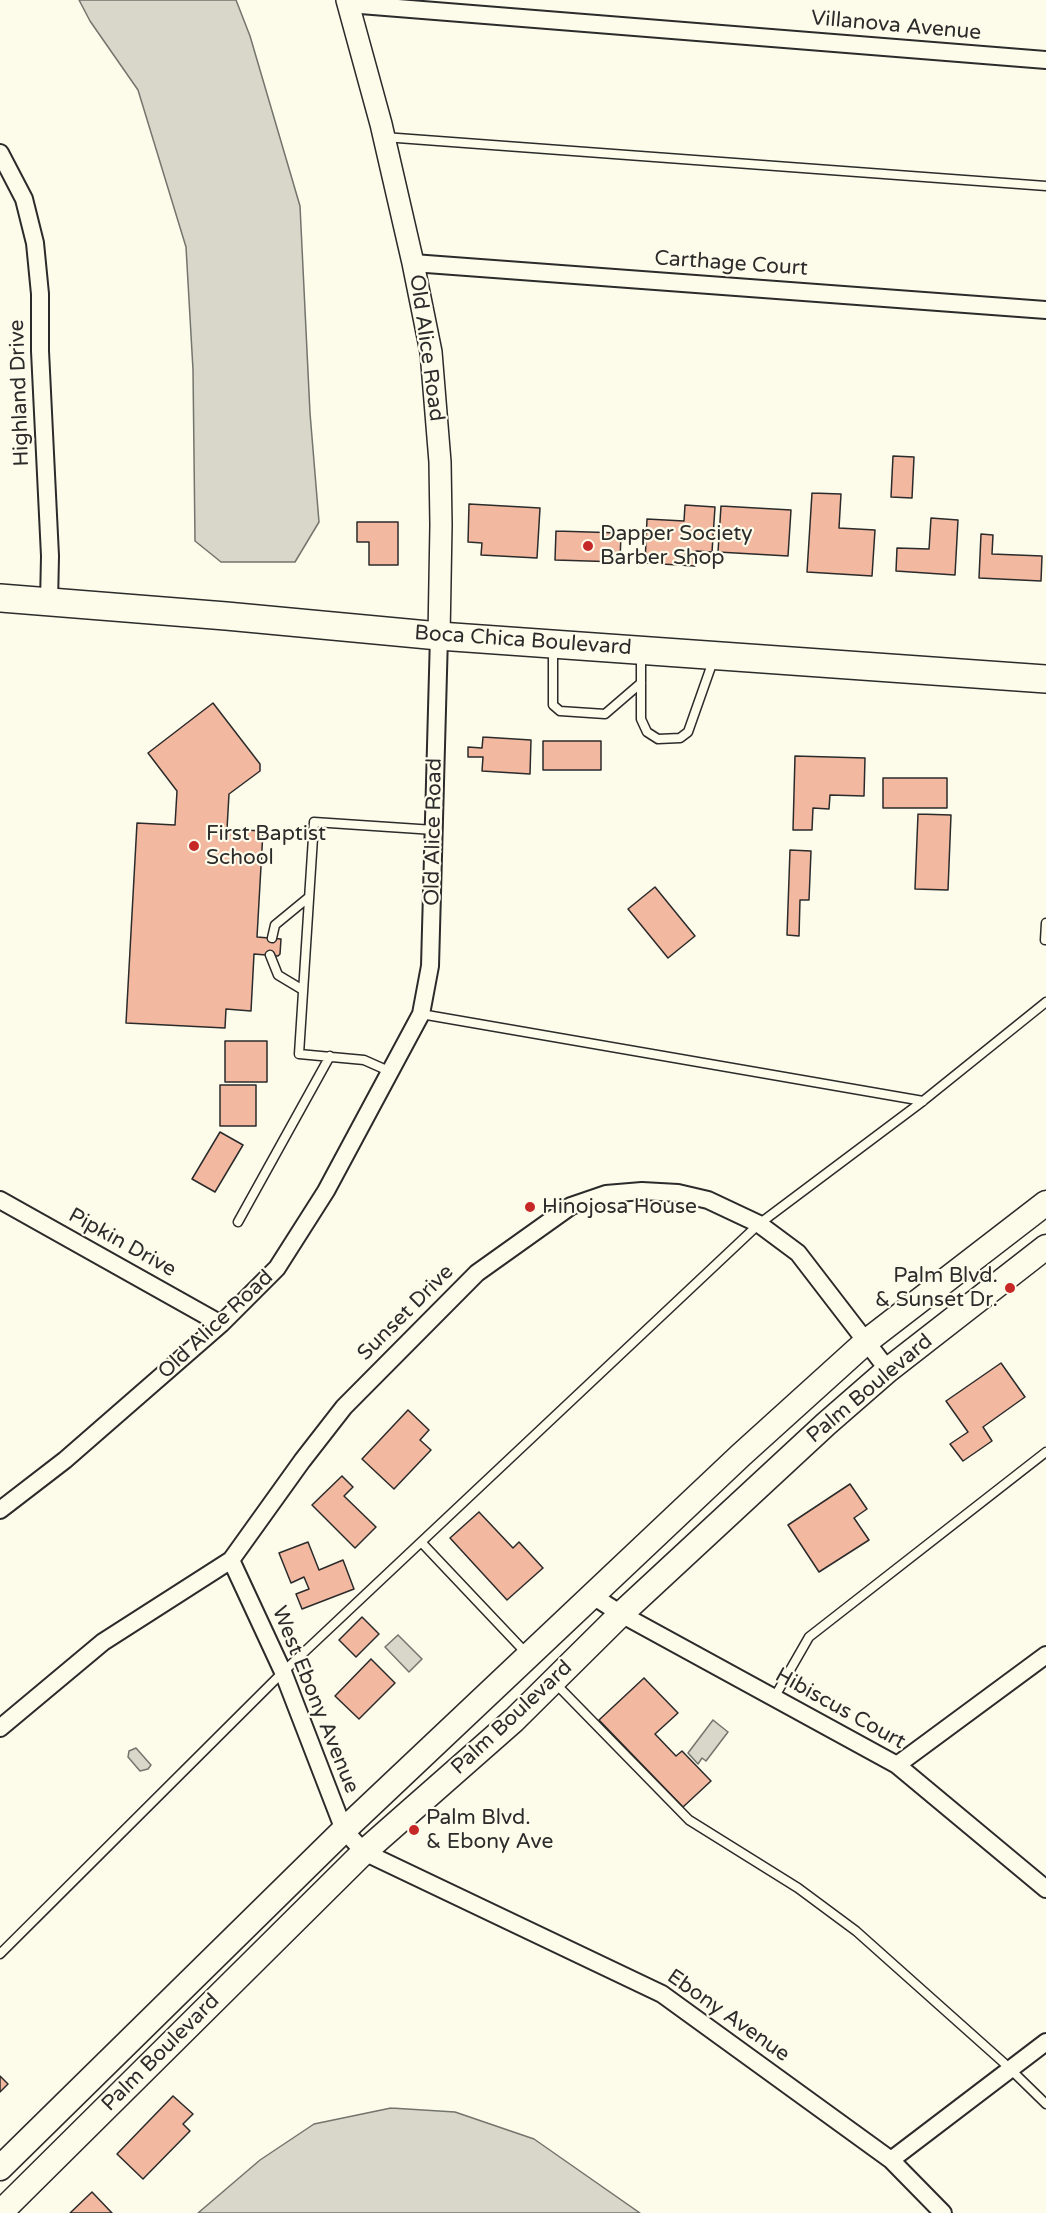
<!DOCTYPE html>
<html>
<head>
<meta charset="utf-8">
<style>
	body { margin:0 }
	canvas { display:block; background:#fdfbea }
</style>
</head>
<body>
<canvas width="1046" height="2213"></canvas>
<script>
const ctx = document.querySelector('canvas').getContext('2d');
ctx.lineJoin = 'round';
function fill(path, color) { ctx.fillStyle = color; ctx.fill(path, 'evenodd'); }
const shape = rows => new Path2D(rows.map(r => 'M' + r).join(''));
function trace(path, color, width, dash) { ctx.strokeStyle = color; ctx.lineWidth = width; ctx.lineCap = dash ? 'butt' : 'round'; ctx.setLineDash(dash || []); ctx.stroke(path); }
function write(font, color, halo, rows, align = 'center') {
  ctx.font = font + ' "Varela Round",sans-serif'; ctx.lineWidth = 4.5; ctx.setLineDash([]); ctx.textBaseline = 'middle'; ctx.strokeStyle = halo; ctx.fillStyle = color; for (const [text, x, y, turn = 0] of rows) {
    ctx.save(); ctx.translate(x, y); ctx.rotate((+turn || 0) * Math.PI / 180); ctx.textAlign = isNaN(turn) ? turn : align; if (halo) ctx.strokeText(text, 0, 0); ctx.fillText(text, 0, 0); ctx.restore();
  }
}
const water = shape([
	[79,0,236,0,250,36,300,206,310,413,319,522,295,562,221,562,195,541,193,370,186,247,138,90,90,21,79,0],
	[398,1635,422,1659,409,1672,385,1647,398,1635],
	[713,1720,728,1732,706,1761,702,1758,698,1764,688,1753,713,1720],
	[136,1748,151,1765,148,1769,140,1771,128,1757,129,1751,136,1748],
	[391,2108,455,2112,534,2139,640,2213,198,2213,260,2160,314,2124,391,2108]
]);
const building = shape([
	[893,456,914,457,912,498,891,497,893,456],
	[812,493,841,494,839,528,875,530,872,576,807,572,812,493],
	[469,504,540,508,537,558,481,555,482,543,468,542,469,504],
	[685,505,715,507,712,552,696,551,695,566,645,563,647,519,684,521,685,505],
	[721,506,791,510,788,556,718,552,721,506],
	[931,518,958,520,955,575,896,571,897,548,929,549,931,518],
	[357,522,398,522,398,565,369,565,369,542,357,542,357,522],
	[556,531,621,533,620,562,555,560,556,531],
	[981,534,993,535,992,554,1042,556,1041,581,979,578,981,534],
	[213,703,260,764,260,771,229,794,227,829,263,831,257,937,281,939,280,954,278,956,254,954,251,1011,226,1009,225,1028,126,1023,137,823,175,825,177,791,148,753,213,703],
	[483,737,531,740,530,774,482,771,483,757,468,757,468,747,482,748,483,737],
	[543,741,601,741,601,770,543,770,543,741],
	[795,756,865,758,864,796,830,795,829,809,813,808,812,830,793,830,795,756],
	[883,778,947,778,947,808,883,808,883,778],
	[918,814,951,815,948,890,915,889,918,814],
	[790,850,811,851,809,900,800,900,799,936,787,935,790,850],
	[655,887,695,936,668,958,628,909,655,887],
	[225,1041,267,1041,267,1082,225,1082,225,1041],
	[220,1085,256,1085,256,1126,220,1126,220,1085],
	[220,1132,243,1145,215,1192,192,1179,220,1132],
	[1001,1363,1025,1397,983,1427,992,1441,963,1461,950,1444,968,1432,946,1401,1001,1363],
	[408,1410,429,1430,420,1440,431,1450,394,1489,362,1459,408,1410],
	[342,1476,353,1487,344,1496,376,1527,355,1548,312,1505,342,1476],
	[850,1484,867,1509,854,1518,869,1540,819,1572,788,1525,850,1484],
	[479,1512,513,1548,519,1542,543,1568,507,1600,450,1538,479,1512],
	[308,1542,319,1570,343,1560,354,1589,302,1609,296,1594,309,1589,304,1577,291,1583,279,1553,308,1542],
	[362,1617,379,1634,356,1657,339,1640,362,1617],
	[371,1659,395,1683,359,1719,335,1696,371,1659],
	[644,1678,678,1713,655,1734,676,1756,682,1751,711,1781,683,1807,599,1720,644,1678],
	[0,2076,8,2084,0,2092,0,2076],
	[173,2096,193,2114,183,2124,190,2131,143,2179,117,2154,173,2096],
	[92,2192,112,2213,70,2213,92,2192]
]);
const service = shape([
	[384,137,1046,186],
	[553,647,553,705,560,711,605,714,641,683],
	[641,653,641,719,647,732,658,739,680,738,688,732,713,661],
	[272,938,275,925,309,897],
	[1045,940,1046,923],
	[270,955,278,975,303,990],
	[421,1014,923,1101],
	[391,1072,364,1060,299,1054,314,822,434,830],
	[238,1222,330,1056],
	[422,1543,527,1654],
	[554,1682,689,1820,798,1888,856,1931,1004,2063,1046,2104],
	[774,1698,809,1637,1046,1452],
	[0,1954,283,1672,759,1224,923,1101,1046,1002]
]);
const minor = shape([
	[348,4,1046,60],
	[0,153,24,199,35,243,40,294,40,351,50,556,49,603],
	[413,263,1046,310],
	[0,1200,221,1324],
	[0,1510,65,1460,221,1324,277,1268,326,1191,421,1014,430,966,439,636],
	[231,1560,283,1672,344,1830,364,1852,662,1994,891,2160,943,2213],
	[593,1596,621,1614,897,1765,1046,1889],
	[0,1728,103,1642,231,1560,302,1461,344,1407,477,1273,571,1206,606,1194,642,1191,678,1193,708,1200,759,1224,798,1253,888,1370],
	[897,1765,1046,1655],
	[891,2160,1046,2042]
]);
const tertiary = shape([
	[347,0,381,124,413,263,431,352,440,462,441,525,439,636]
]);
const secondary = shape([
	[0,2168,344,1830,741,1455,867,1341,1046,1203],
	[0,2213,364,1852,514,1720,621,1614,826,1424,888,1370,1046,1247]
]);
const primary = shape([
	[0,598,226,616,439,636,1046,679]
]);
const markers = [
	[588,546,6,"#c62828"],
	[194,846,6,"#c62828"],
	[530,1207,6,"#c62828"],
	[1010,1288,6,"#c62828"],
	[414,1830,6,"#c62828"]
];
const streetNames = [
	["Villanova Avenue",896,26,5],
	["Carthage Court",731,264,4],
	["Old Alice Road",426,348,82],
	["Highland Drive",20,393,-92],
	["Boca Chica Boulevard",523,641,4],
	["Old Alice Road",434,832,-89],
	["Pipkin Drive",122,1243,29],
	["Sunset Drive",406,1313,-45],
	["Old Alice Road",216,1325,-43],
	["Palm Boulevard",870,1389,-40],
	["West Ebony Avenue",315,1700,68],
	["Hibiscus Court",840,1709,29],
	["Palm Boulevard",512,1718,-43],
	["Ebony Avenue",728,2016,35],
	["Palm Boulevard",161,2053,-45]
];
const poiNames = [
	["Dapper Society",600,534],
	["Barber Shop",600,558],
	["First Baptist",206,834],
	["School",206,858],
	["Hinojosa House",542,1207],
	["Palm Blvd.",998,1276,"right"],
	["& Sunset Dr.",998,1300,"right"],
	["Palm Blvd.",426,1818],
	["& Ebony Ave",426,1842]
];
fill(water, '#d8d7c9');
trace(water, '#74746e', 1.5);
fill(building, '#f2b8a0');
trace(building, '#2b2b2b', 1.5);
trace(service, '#2b2b2b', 11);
trace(minor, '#2b2b2b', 20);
trace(tertiary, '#2b2b2b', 24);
trace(secondary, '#2b2b2b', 27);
trace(primary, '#2b2b2b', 30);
trace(service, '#fdfbea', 8);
trace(minor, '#fdfbea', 16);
trace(tertiary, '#fdfbea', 21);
trace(secondary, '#fdfbea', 24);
trace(primary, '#fdfbea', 27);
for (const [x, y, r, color] of markers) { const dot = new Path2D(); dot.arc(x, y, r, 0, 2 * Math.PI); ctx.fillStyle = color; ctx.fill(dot); trace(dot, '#fdfbea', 2); }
write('21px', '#2b2b2b', '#fdfbea', streetNames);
write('21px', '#2b2b2b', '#fdfbea', poiNames, 'left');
</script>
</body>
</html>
